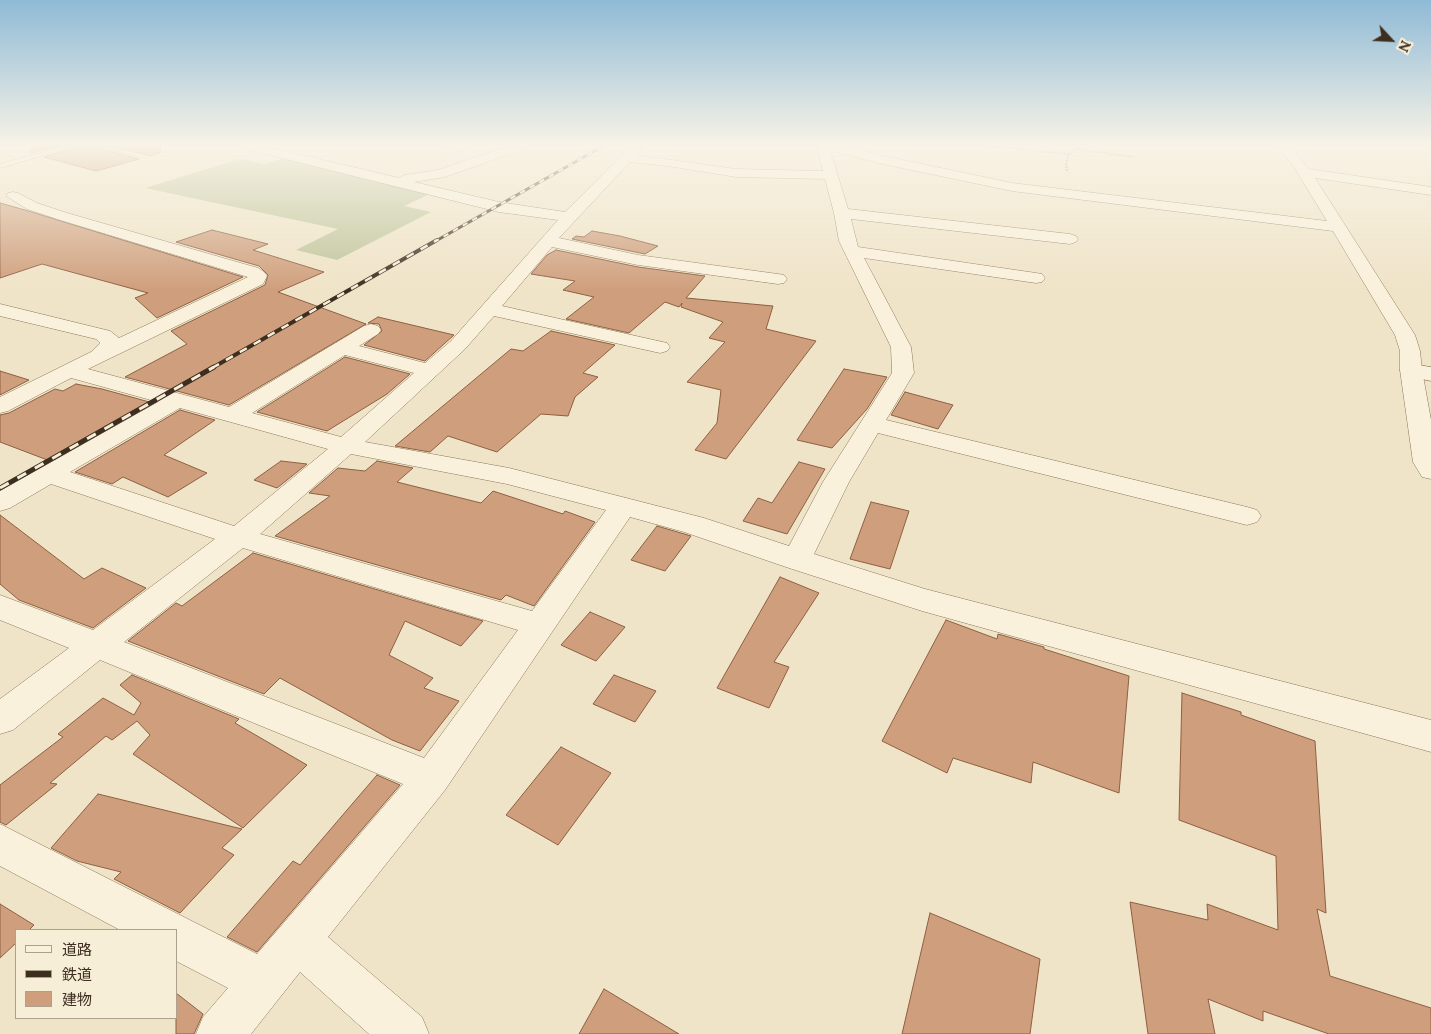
<!DOCTYPE html>
<html>
<head>
<meta charset="utf-8">
<style>
	body { margin:0 }
	#map { position:relative; width:1431px; height:1034px; overflow:hidden; background:#f0e4c8; font-family:Lora,"Noto Sans JP",serif }
	canvas { display:block }
	.legend { position:absolute; left:15px; top:929px; width:162px; height:90px; box-sizing:border-box; background:#f7eed8; border:1px solid #ada18e; margin:0; padding:6px 9px; list-style:none; font-size:15px; color:#3d2e20 }
	.legend li { display:flex; align-items:center; gap:10px; height:25px }
	.legend b { width:25px; border:1px solid #ada18e }
	.north { position:absolute; left:1366px; top:15px; width:50px; height:50px; -webkit-text-stroke:4px #f7eed8; paint-order:stroke; rotate:115deg; font-size:14px; font-weight:700; line-height:20px; text-align:center; color:#3d2e20 }
	.north::after { content:''; display:block; margin:auto; width:18px; height:22px; background:#3d2e20; clip-path:polygon(50% 0,100% 100%,50% 72%,0 100%) }
</style>
</head>
<body>
<div id="map">
<canvas width="1431" height="1034"></canvas>
<ul class="legend">
<li><b style="height:6px;background:#faf1dc"></b>道路</li>
<li><b style="height:6px;background:#3d2e20"></b>鉄道</li>
<li><b style="height:14px;background:#cf9f7d"></b>建物</li>
</ul>
<div class="north">N</div>
</div>
<script>
const ctx = document.querySelector('canvas').getContext('2d');
ctx.lineJoin = 'round';
function fill(path, color) { ctx.fillStyle = color; ctx.fill(path, 'evenodd'); }
const shape = rows => new Path2D(rows.map(r => 'M' + r).join(''));
function trace(path, color, width, dash) { ctx.strokeStyle = color; ctx.lineWidth = width; ctx.lineCap = dash ? 'butt' : 'round'; ctx.setLineDash(dash || []); ctx.stroke(path); }
const cemetery = shape([
	[288,157,432,193,404,206,431,212,337,260,296,250,338,229,145,188,239,159,264,164]
]);
const building = shape([
	[32,145,63,145,31,153,32,145],
	[80,145,91,145,93,147,139,159,96,171,44,157,79,147,80,145],
	[110,145,160,145,161,152,150,156,110,145],
	[0,203,25,210,243,277,157,318,135,298,148,293,42,264,0,278,0,203],
	[212,230,268,244,253,250,324,272,278,292,366,324,229,405,125,377,187,344,171,331,265,285,268,275,259,266,176,242,212,230],
	[592,231,620,236,658,246,645,254,572,239,576,236,584,237,592,231],
	[556,250,638,267,705,276,686,298,773,306,766,329,816,341,726,459,695,450,717,423,721,390,687,382,725,342,709,338,723,322,681,307,682,303,679,307,665,302,629,333,566,319,594,297,563,290,575,281,531,274,547,255,556,250],
	[378,317,454,335,425,361,364,345,382,331,379,324,368,323,378,317],
	[551,331,615,345,583,373,598,377,575,397,568,416,541,414,497,452,448,436,430,452,395,446,511,349,523,351,551,331],
	[345,357,410,374,387,394,327,431,257,412,345,357],
	[844,369,887,377,867,409,832,448,797,440,844,369],
	[0,371,29,380,0,395,0,371],
	[76,384,102,389,153,403,50,461,0,442,0,415,9,413,55,389,63,391,76,384],
	[905,392,953,405,938,429,891,415,905,392],
	[180,410,215,420,164,455,207,473,168,497,123,477,112,484,75,472,180,410],
	[281,461,307,464,277,488,254,480,281,461],
	[377,461,413,468,397,482,481,503,493,491,563,514,565,511,595,522,534,606,506,595,501,600,275,536,330,496,309,493,338,468,365,471,377,461],
	[799,462,825,469,787,534,743,521,758,498,772,503,799,462],
	[871,502,909,511,890,569,850,559,871,502],
	[0,515,84,579,102,568,146,588,93,628,19,600,0,584,0,515],
	[657,526,691,536,665,571,631,560,657,526],
	[253,553,483,621,461,646,405,621,389,655,433,678,424,688,459,701,420,751,392,740,280,678,264,694,128,641,176,603,182,606,253,553],
	[780,577,819,593,774,662,789,667,769,708,717,688,780,577],
	[590,612,625,627,596,661,561,645,590,612],
	[946,620,997,639,998,634,1044,647,1044,649,1129,676,1119,793,1033,762,1031,783,953,758,947,773,882,741,946,620],
	[132,675,239,719,235,723,307,765,243,828,133,754,150,735,137,721,112,740,106,736,50,783,57,784,6,825,0,822,0,785,63,737,58,734,103,698,134,715,141,703,120,685,132,675],
	[614,675,656,691,635,722,593,704,614,675],
	[1182,693,1241,712,1241,715,1315,741,1326,913,1317,909,1330,976,1431,1008,1431,1034,1329,1034,1263,1011,1263,1021,1208,999,1215,1034,1148,1034,1130,902,1208,920,1207,904,1278,930,1276,856,1179,820,1182,693],
	[561,747,611,773,558,845,506,815,561,747],
	[377,775,400,785,257,952,227,937,293,861,300,865,377,775],
	[98,794,242,829,222,848,234,855,180,913,114,879,121,872,77,861,51,848,98,794],
	[0,904,34,925,29,930,16,930,16,943,0,958,0,904],
	[930,913,1040,959,1030,1034,902,1034,930,913],
	[604,989,679,1034,579,1034,604,989],
	[176,993,203,1014,194,1034,176,1034,176,993]
]);
const path = shape([
	[980,145,1069,154],
	[1067,171,1066,163,1069,154,1076,149,1134,157]
]);
const lane = shape([
	[69,145,78,145,0,168,0,164,69,145],
	[93,145,103,145,148,156,145,158,93,145]
]);
const street = shape([
	[239,145,260,145,399,178,405,175,438,170,512,145,529,145,527,148,445,177,414,182,499,202,565,212,632,145,645,145,636,155,736,169,823,171,816,145,838,145,879,155,1012,183,1327,221,1294,167,1276,145,1289,145,1309,169,1431,187,1431,195,1315,178,1415,335,1420,351,1422,370,1431,420,1431,479,1422,477,1413,462,1400,370,1400,351,1395,335,1333,231,1012,191,878,163,830,150,848,209,1070,234,1076,236,1078,239,1076,242,1070,244,851,219,858,247,1036,273,1042,274,1045,278,1042,282,1036,283,864,258,911,347,914,373,886,420,1247,507,1257,510,1261,516,1257,522,1247,525,878,433,849,482,814,554,925,589,1431,720,1431,752,922,611,786,567,684,532,630,517,445,790,328,937,422,1017,429,1034,369,1034,300,972,251,1034,196,1034,203,1017,228,988,176,961,176,930,120,930,0,866,0,824,257,954,403,784,100,660,13,730,0,734,0,699,69,648,0,620,0,595,93,630,215,539,51,484,10,508,0,511,0,491,158,402,71,378,8,411,0,413,0,397,91,352,100,343,96,339,0,316,0,304,110,331,119,338,248,277,57,219,27,209,6,196,8,193,13,192,18,193,37,203,67,213,258,268,264,272,267,276,263,284,88,369,229,407,364,326,371,324,378,326,381,330,378,334,359,346,425,363,451,341,558,220,499,212,241,148,239,145],
	[630,162,668,166,736,177,825,179,834,213,839,241,891,347,892,373,823,482,789,546,704,518,509,468,365,442,465,349,494,316,660,353,667,351,670,347,667,343,502,306,552,247,638,265,778,284,784,283,787,279,784,275,778,274,638,255,559,238,630,162],
	[345,355,414,373,341,437,252,413,345,355],
	[180,408,328,449,234,526,70,472,180,408],
	[351,454,507,484,606,510,532,611,260,534,351,454],
	[243,548,518,630,424,758,124,642,243,548],
	[452,145,472,145,470,148,447,154,441,150,443,147,452,145]
]);
const secondary = shape([
	[1411,364,1431,367,1431,381,1403,375,1400,370,1403,365,1411,364]
]);
const railFar2 = shape([
	[434,242,605,145]
]);
const railFar1 = shape([
	[212,368,437,240]
]);
const rail = shape([
	[0,488,214,367]
]);
fill(cemetery, '#bfc49a');
fill(building, '#cf9f7d');
trace(building, '#8d5f41', 1);
trace(lane, '#8d765c', 1);
trace(street, '#8d765c', 1);
trace(secondary, '#6f573f', 1);
trace(path, '#8d765c', 2, [2, 1]);
fill(lane, '#faf1dc');
fill(street, '#faf1dc');
fill(secondary, '#faf1dc');
trace(railFar2, '#3d2e20', 3);
trace(railFar1, '#3d2e20', 4);
trace(rail, '#3d2e20', 5);
trace(railFar2, '#f7eed8', 2, [5.5]);
trace(railFar1, '#f7eed8', 2.5, [8]);
trace(rail, '#f7eed8', 3, [10]);
const sky = ctx.createLinearGradient(0, 0, 0, 290);
sky.addColorStop(0, '#8fbad6');
sky.addColorStop(0.5, '#f8f3e6');
sky.addColorStop(1, '#f8f3e600');
ctx.fillStyle = sky;
ctx.fillRect(0, 0, 1431, 290);
</script>
</body>
</html>
